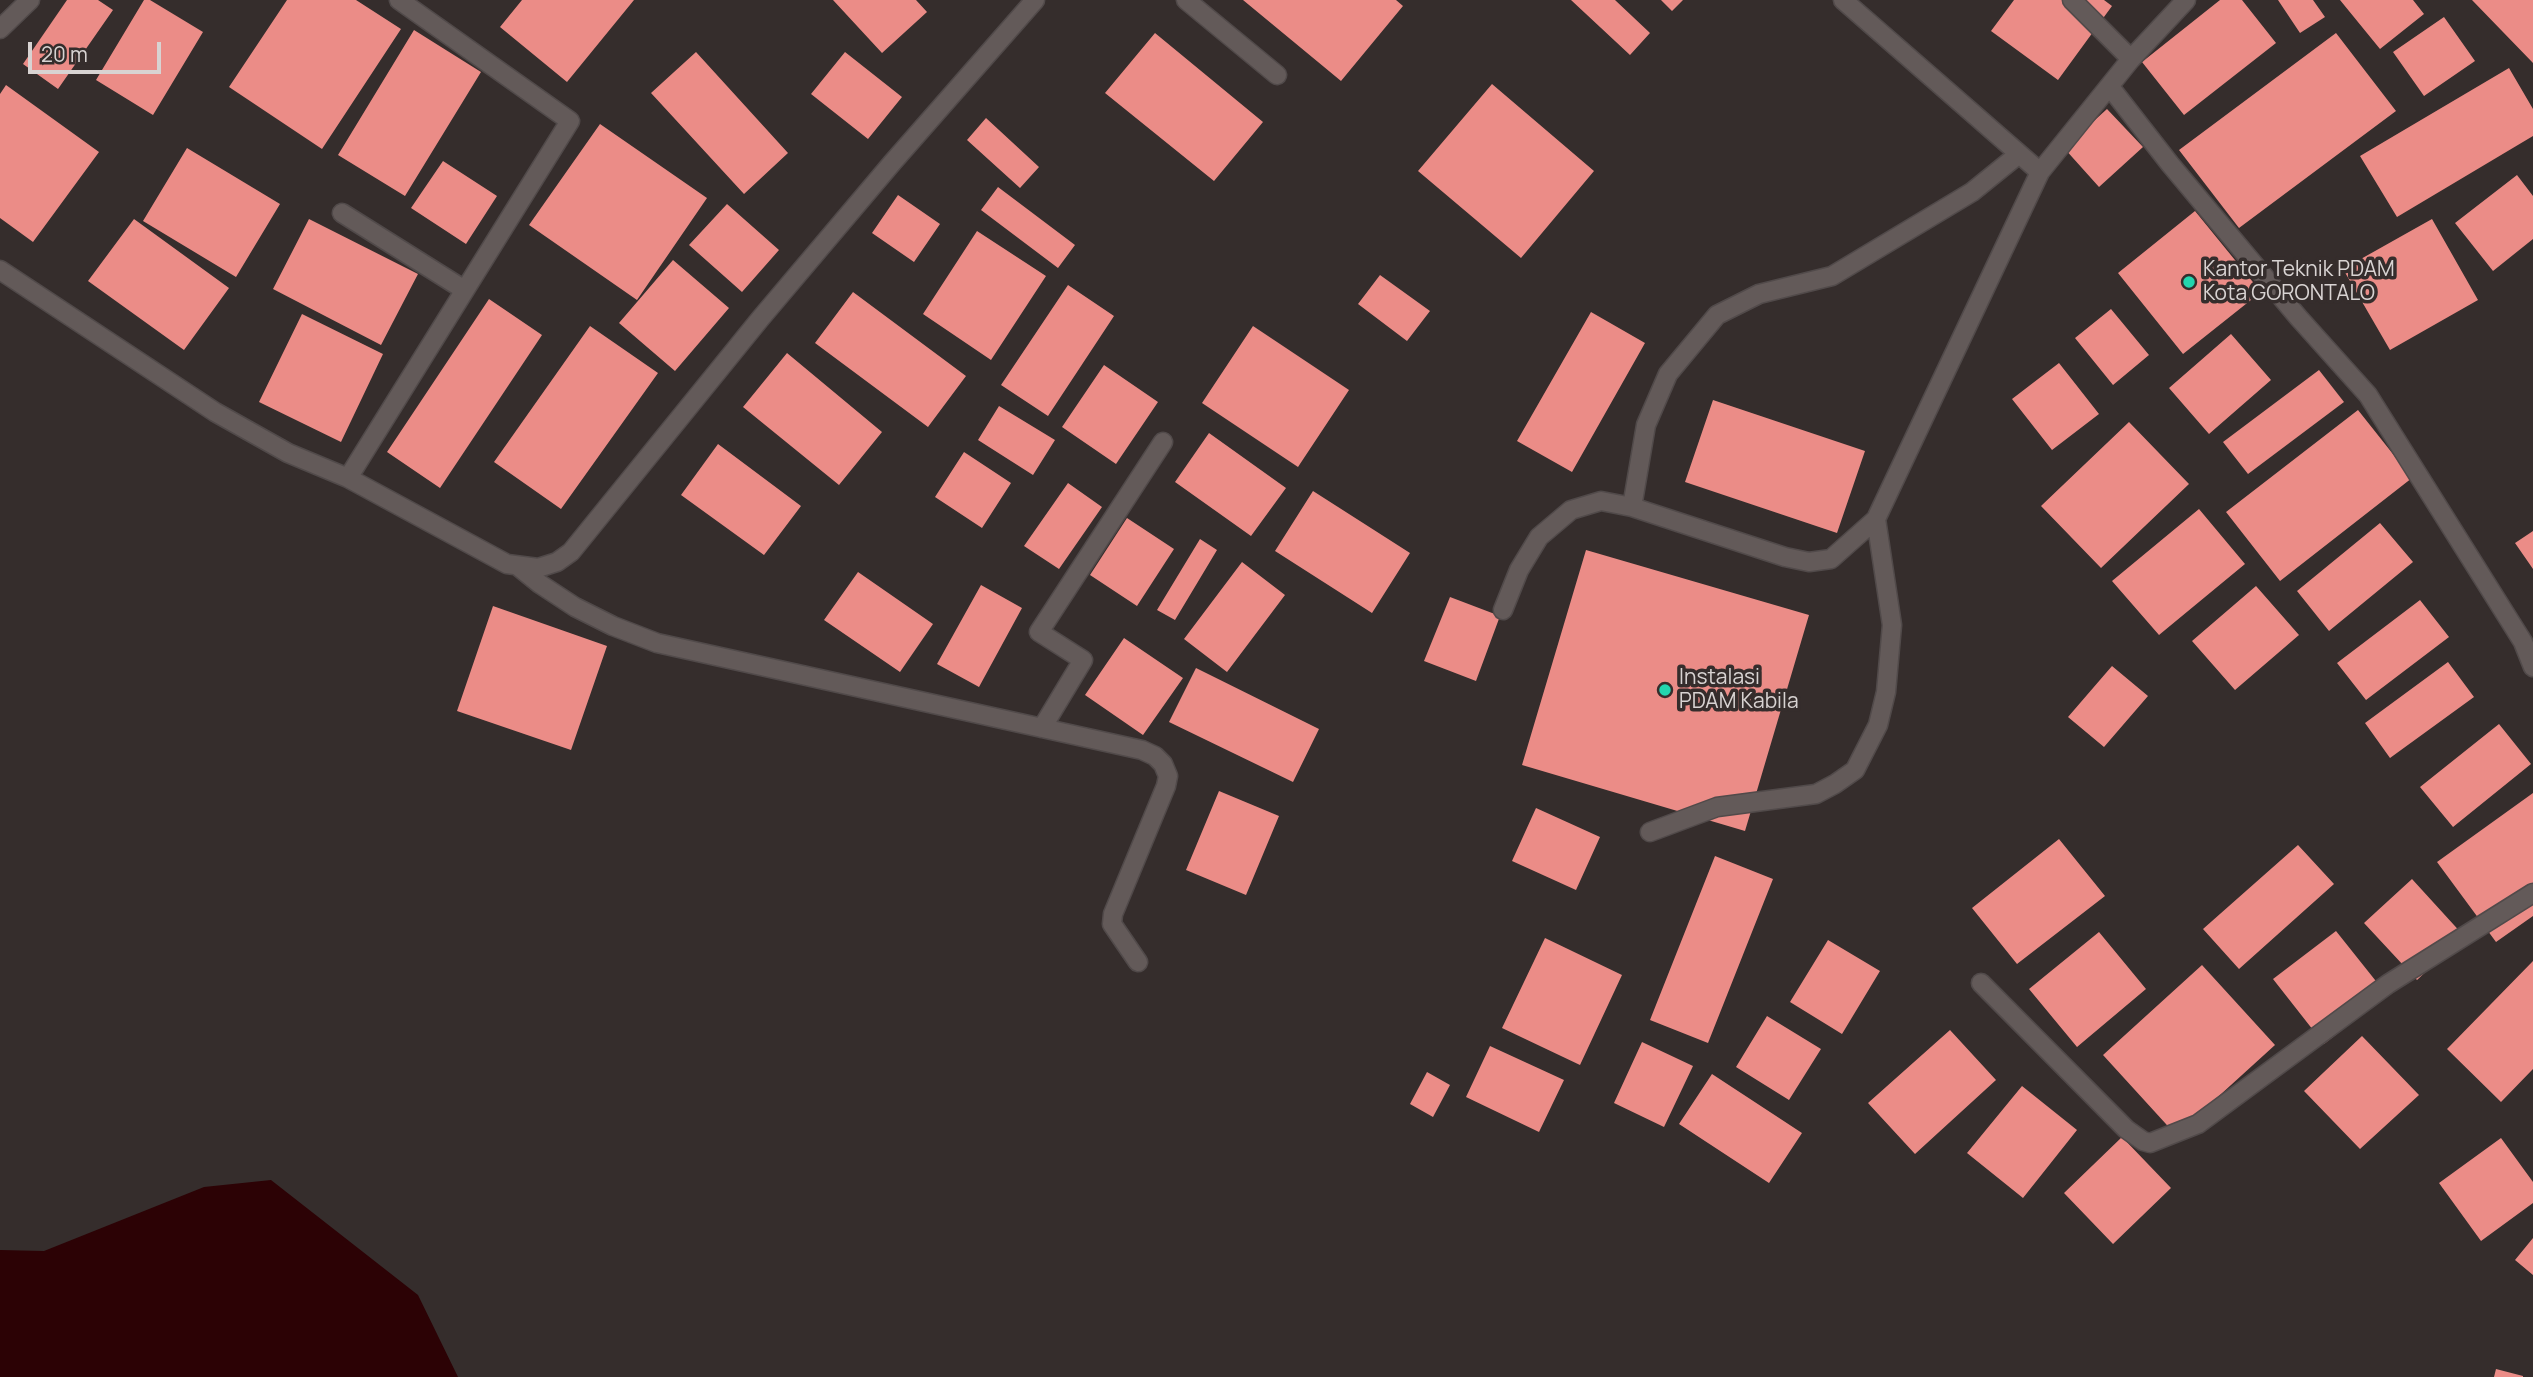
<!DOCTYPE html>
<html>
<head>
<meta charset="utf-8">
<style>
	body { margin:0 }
	#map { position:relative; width:2533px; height:1377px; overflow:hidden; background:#352d2c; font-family:Manrope,sans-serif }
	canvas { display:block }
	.scale { position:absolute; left:28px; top:42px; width:133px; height:32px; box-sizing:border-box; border:4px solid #d8d3d2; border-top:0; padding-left:9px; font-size:21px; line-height:24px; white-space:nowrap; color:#d8d3d2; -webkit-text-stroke:5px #352d2c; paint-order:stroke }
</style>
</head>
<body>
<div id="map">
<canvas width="2533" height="1377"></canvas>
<div class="scale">20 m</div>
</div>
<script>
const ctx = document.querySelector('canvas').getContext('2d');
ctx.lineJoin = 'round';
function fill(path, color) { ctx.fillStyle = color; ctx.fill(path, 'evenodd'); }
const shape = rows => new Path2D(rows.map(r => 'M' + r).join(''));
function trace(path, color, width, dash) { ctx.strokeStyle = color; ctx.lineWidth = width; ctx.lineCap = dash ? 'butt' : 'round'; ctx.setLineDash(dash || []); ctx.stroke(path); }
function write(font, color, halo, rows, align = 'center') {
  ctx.font = font + ' Manrope,sans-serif'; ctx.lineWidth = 7; ctx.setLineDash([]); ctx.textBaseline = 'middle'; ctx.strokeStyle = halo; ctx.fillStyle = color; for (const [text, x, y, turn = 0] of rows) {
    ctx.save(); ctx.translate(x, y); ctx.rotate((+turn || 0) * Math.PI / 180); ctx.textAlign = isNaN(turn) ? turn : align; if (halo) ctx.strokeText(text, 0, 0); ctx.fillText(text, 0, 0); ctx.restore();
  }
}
const water = shape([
	[271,1180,418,1295,458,1377,0,1377,0,1250,44,1251,204,1187]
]);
const building = shape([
	[67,0,98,0,113,10,58,89,23,64],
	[144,0,150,0,203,32,153,115,96,80],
	[287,0,356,0,401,29,322,149,229,87],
	[522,0,634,0,567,82,500,27],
	[833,0,916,0,927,12,882,53],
	[1243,0,1396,0,1403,6,1341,81],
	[1571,0,1615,0,1650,33,1630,55],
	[1661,0,1683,0,1672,11],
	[2014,0,2104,0,2112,6,2058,80,1991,31],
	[2220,0,2242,0,2276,43,2184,115,2142,62],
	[2278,0,2313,0,2325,17,2300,33],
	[2340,0,2413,0,2424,14,2380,49],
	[2472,0,2533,0,2533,63],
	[2444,17,2475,61,2424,96,2393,52],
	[414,30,481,72,405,196,338,155],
	[1155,33,1263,122,1214,181,1105,93],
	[2336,33,2396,111,2239,228,2179,150],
	[696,52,788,153,744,194,651,93],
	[845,52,902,97,868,139,811,94],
	[2509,68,2533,109,2533,136,2397,217,2360,156],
	[1492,84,1594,171,1521,258,1418,171],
	[6,85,99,152,33,242,0,218,0,94],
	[2107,109,2143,147,2099,187,2064,148],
	[986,118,1039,167,1020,188,967,140],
	[600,124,707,198,637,300,529,225],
	[187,148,280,204,236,277,143,221],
	[443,161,497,196,466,244,411,208],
	[2517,175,2533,196,2533,239,2493,271,2455,223],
	[998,187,1075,245,1058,268,981,210],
	[898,195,940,224,914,262,872,233],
	[727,204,779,250,742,292,689,245],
	[2195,211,2261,292,2183,354,2118,273],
	[134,219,229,288,184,350,88,281],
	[309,219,418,274,381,345,273,289],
	[2432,219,2478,300,2390,350,2343,269],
	[977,231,1046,276,991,360,923,314],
	[673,260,729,308,675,371,619,323],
	[1380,275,1430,311,1407,341,1358,304],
	[1068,285,1114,316,1048,416,1001,385],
	[853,292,966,376,928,427,815,343],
	[489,299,542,335,440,488,387,452],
	[2111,309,2149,355,2113,385,2075,338],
	[1591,312,1645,343,1572,472,1517,441],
	[302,314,383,354,341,442,259,402],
	[590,326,658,373,561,509,494,462],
	[1253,326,1349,390,1298,467,1202,403],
	[2231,334,2271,380,2209,434,2169,388],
	[787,353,882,432,839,485,743,407],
	[2059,363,2099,414,2052,450,2012,399],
	[1104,365,1158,402,1116,464,1062,427],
	[2319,370,2344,402,2248,474,2223,442],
	[1713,400,1865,451,1837,533,1685,482],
	[999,406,1055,440,1033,475,978,440],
	[2358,410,2412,478,2280,581,2226,512],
	[2129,422,2189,484,2101,568,2041,506],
	[1209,433,1286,488,1251,536,1175,482],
	[718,444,801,506,764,555,681,495],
	[964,452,1011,483,982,528,935,497],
	[1068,483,1102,507,1059,569,1024,546],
	[1313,491,1410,553,1372,613,1275,551],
	[2199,509,2245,564,2159,635,2112,581],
	[1127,518,1174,549,1137,606,1090,575],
	[2380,523,2413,562,2329,631,2297,591],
	[2533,531,2533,569,2515,543],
	[1200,539,1217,550,1175,620,1157,610],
	[1586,550,1809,615,1745,831,1522,765],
	[1242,562,1285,595,1227,672,1184,639],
	[858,572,933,624,900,672,824,620],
	[981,585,1022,608,979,687,937,664],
	[2256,586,2299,635,2235,690,2192,641],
	[1450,597,1500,616,1476,681,1424,661],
	[2420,600,2449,637,2366,700,2337,663],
	[493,606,607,646,571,750,457,711],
	[1124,638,1183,678,1143,735,1085,695],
	[2448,662,2474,697,2390,758,2365,723],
	[2112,666,2148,696,2104,747,2068,717],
	[1196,668,1319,729,1293,782,1169,722],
	[2499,724,2531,764,2453,827,2420,787],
	[1219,791,1279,816,1246,895,1186,870],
	[2533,793,2533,916,2496,942,2437,862],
	[1536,808,1600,837,1576,890,1512,861],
	[2059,839,2105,896,2017,964,1972,908],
	[2298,845,2334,884,2239,969,2203,929],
	[1715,856,1773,879,1708,1043,1650,1020],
	[2412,879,2464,936,2417,980,2364,923],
	[2336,931,2387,995,2324,1044,2273,979],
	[2099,932,2146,989,2077,1047,2029,989],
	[1545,938,1622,975,1580,1065,1502,1028],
	[1828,940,1880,971,1842,1034,1790,1002],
	[2533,961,2533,1069,2501,1102,2447,1049],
	[2202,965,2275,1045,2176,1135,2103,1055],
	[1767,1016,1821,1049,1789,1100,1736,1067],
	[1950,1030,1996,1080,1915,1154,1868,1103],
	[2362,1036,2419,1095,2360,1149,2304,1091],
	[1642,1042,1693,1066,1664,1127,1614,1103],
	[1490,1046,1564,1080,1539,1132,1466,1097],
	[1427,1072,1450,1085,1433,1117,1410,1104],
	[1712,1074,1802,1133,1769,1183,1679,1124],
	[2022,1086,2077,1130,2023,1198,1967,1153],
	[2122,1137,2171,1188,2113,1244,2064,1193],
	[2501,1138,2533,1182,2533,1203,2481,1241,2439,1183],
	[2533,1238,2533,1275,2515,1260],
	[2496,1369,2523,1376,2523,1377,2494,1377]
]);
const minor = shape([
	[1186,0,1277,75],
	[1843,0,2040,172],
	[2072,0,2131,59],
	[0,29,30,0],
	[2110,87,2170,164,2298,317,2368,395,2523,642,2533,667],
	[342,213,463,289],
	[0,270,215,412,288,453,348,478,507,564,538,568,557,562,571,552,760,319,892,163,1035,0],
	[348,478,570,121,399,0],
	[1632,507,1646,425,1668,374,1717,315,1759,294,1832,276,1972,192,2019,154],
	[519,567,540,584,575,607,613,626,657,643,1142,750,1155,756,1163,764,1168,776,1166,786,1113,914,1112,924,1138,962],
	[1503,610,1519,570,1539,537,1571,510,1601,501,1632,507,1785,557,1809,562,1831,559,1876,519],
	[1042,728,1083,660,1039,632,1163,442],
	[1650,832,1717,807,1816,794,1835,784,1855,770,1878,725,1886,692,1892,625,1876,519,2040,172,2131,59,2186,0],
	[1981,983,2126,1129,2143,1141,2150,1143,2198,1124,2388,984,2533,893]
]);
const markers = [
	[2189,282,7,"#24d5ae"],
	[1665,690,7,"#24d5ae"]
];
const poiNames = [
	["Kantor Teknik PDAM",2203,270],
	["Kota GORONTALO",2203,294],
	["Instalasi",1679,678],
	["PDAM Kabila",1679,702]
];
fill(water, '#2c0205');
fill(building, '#eb8c87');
trace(minor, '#514a4a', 21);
trace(minor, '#635a59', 18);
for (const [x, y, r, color] of markers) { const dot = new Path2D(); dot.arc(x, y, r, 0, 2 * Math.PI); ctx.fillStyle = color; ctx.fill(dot); trace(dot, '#352d2c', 2.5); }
write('21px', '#d8d3d2', '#352d2c', poiNames, 'left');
</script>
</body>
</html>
